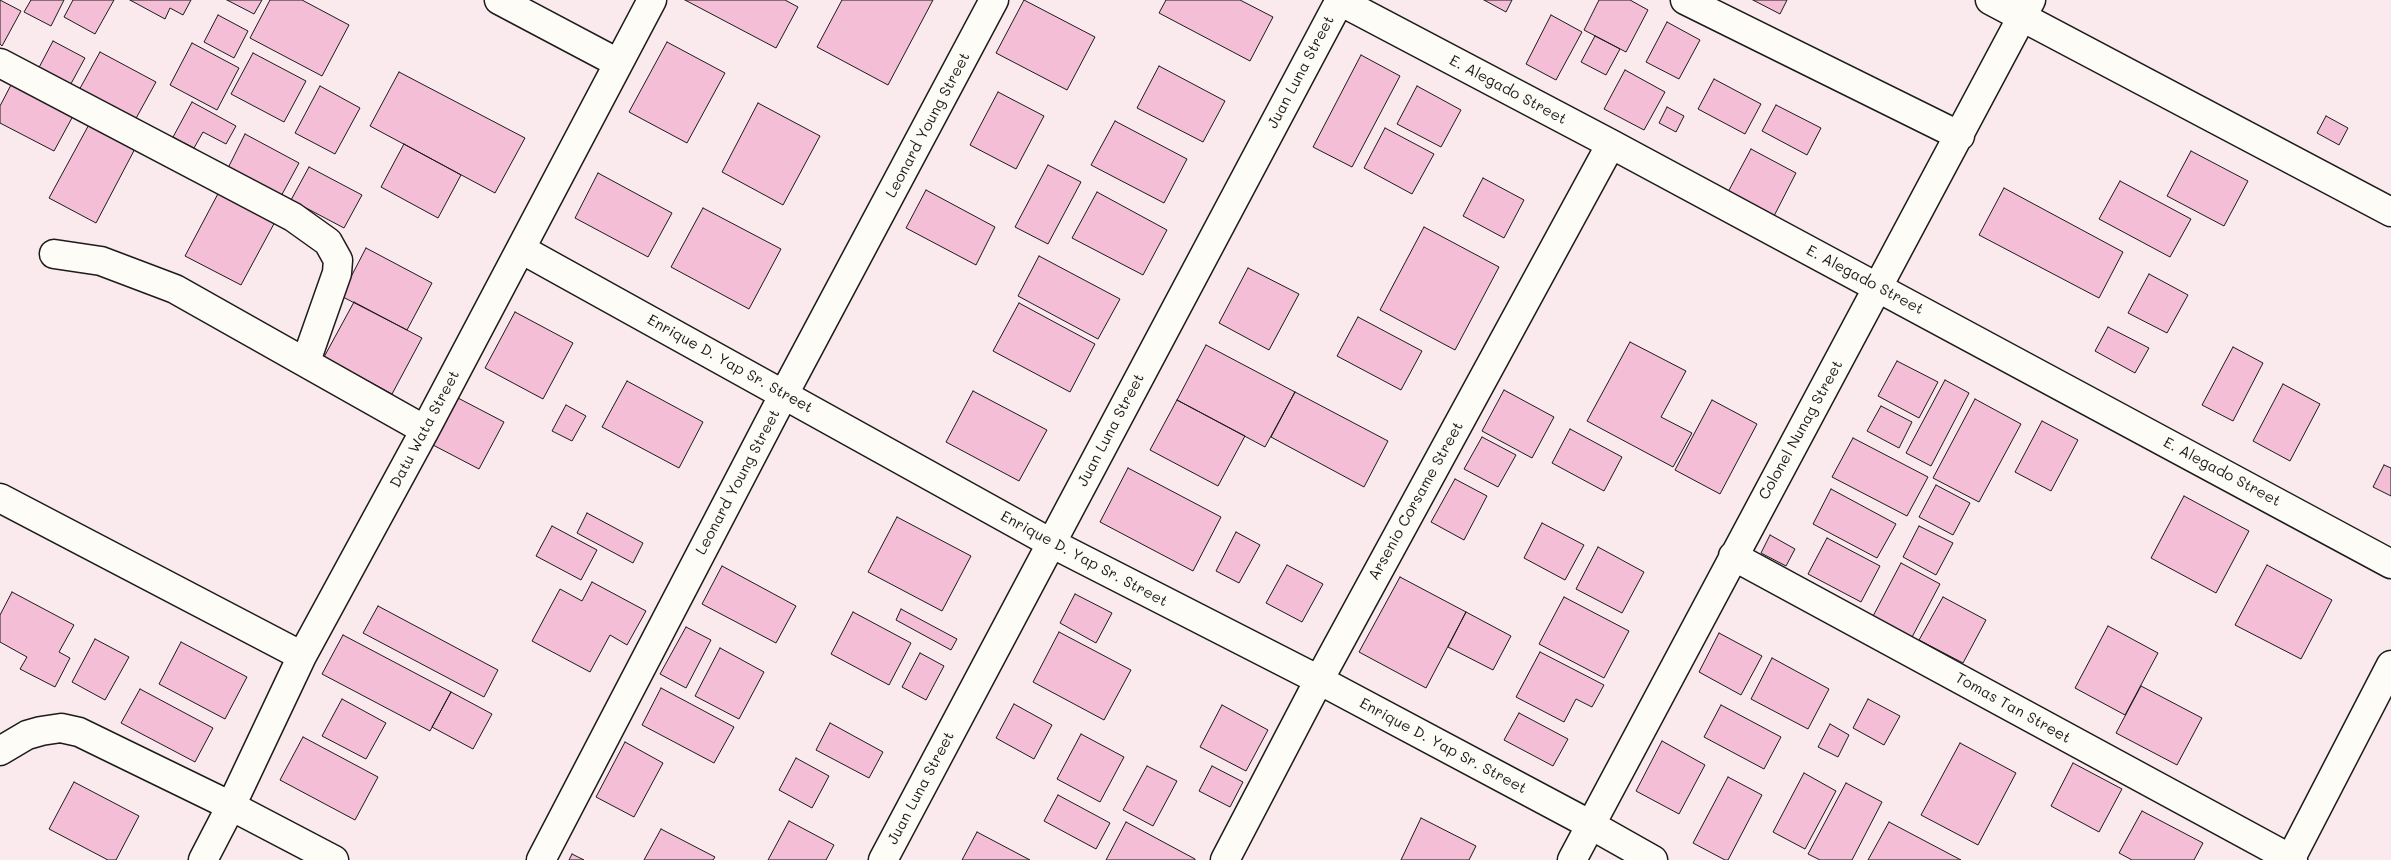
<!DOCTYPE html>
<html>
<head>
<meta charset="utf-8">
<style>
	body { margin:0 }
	canvas { display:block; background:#fae9ed }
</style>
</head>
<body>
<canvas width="2391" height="860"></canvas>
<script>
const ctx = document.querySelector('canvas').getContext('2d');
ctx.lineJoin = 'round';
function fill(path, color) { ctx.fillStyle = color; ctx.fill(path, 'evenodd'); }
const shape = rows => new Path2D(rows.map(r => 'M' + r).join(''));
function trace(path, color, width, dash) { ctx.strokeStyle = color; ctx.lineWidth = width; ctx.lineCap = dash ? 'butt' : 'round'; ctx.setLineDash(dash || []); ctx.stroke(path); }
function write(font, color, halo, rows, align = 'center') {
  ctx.font = font + ' Mali,sans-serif'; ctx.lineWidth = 4; ctx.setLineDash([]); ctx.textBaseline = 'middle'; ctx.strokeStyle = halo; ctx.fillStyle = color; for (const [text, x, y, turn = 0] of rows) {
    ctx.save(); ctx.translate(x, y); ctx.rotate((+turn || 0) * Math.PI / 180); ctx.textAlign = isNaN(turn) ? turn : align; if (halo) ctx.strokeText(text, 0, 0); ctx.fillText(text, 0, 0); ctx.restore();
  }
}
const building = shape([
	[0,0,21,11,2,46,0,44,0,0],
	[31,0,64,0,51,26,24,12,31,0],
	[73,0,114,0,95,34,64,17,73,0],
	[130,0,191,0,183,15,170,8,165,19,130,0],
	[227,0,262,0,254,14,227,0],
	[270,0,302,0,349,25,322,76,250,38,270,0],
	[685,0,785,0,798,7,776,48,685,0],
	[842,0,933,0,888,85,817,47,842,0],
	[1024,0,1095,37,1067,90,996,53,1024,0],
	[1166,0,1240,0,1273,17,1250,61,1159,13,1166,0],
	[1484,0,1512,0,1506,12,1484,0],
	[1599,0,1630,0,1648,10,1626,52,1584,30,1599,0],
	[1753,0,1787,0,1780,14,1753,0],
	[218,15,248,31,234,58,204,42,218,15],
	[1551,15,1582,32,1556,80,1526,64,1551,15],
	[1667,22,1700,40,1679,79,1646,62,1667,22],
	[1595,36,1620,49,1606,75,1581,62,1595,36],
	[53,41,85,58,67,91,35,75,53,41],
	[667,42,725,73,687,143,629,112,667,42],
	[192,43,239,68,217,110,170,85,192,43],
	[100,52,156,82,134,122,78,92,100,52],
	[253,53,306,81,284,122,231,94,253,53],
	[1361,55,1400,76,1352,167,1313,147,1361,55],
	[1159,66,1225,101,1203,142,1137,108,1159,66],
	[1625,70,1665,92,1644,130,1604,109,1625,70],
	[399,72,525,138,495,193,370,126,399,72],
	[1714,79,1761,104,1745,134,1698,109,1714,79],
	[12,83,73,116,54,151,0,123,0,106,12,83],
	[320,86,360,108,335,154,295,133,320,86],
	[1417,86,1461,110,1441,147,1397,124,1417,86],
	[998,92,1044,116,1016,169,970,145,998,92],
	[192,102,236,126,226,144,203,132,194,148,173,137,192,102],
	[758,103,820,136,783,205,722,172,758,103],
	[1776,105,1821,128,1807,155,1762,131,1776,105],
	[1667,107,1684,116,1676,132,1659,123,1667,107],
	[2326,116,2348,128,2339,145,2317,133,2326,116],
	[92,119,138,143,96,223,49,198,92,119],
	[1115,121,1187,159,1164,203,1091,165,1115,121],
	[1385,128,1434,154,1412,194,1364,168,1385,128],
	[245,134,299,163,279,200,226,172,245,134],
	[404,144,461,175,438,218,381,187,404,144],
	[1751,149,1796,173,1774,216,1728,192,1751,149],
	[2191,151,2248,181,2224,226,2167,196,2191,151],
	[1048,165,1081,182,1048,244,1015,227,1048,165],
	[309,167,362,195,344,228,291,200,309,167],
	[598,173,672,213,648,257,575,218,598,173],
	[1483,178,1524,200,1504,238,1463,216,1483,178],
	[2120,181,2191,219,2170,257,2099,219,2120,181],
	[2004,188,2123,252,2099,298,1979,235,2004,188],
	[220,190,276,220,241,285,185,256,220,190],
	[926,190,995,227,976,265,906,228,926,190],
	[1097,192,1167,230,1143,275,1072,238,1097,192],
	[703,208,781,249,749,309,671,267,703,208],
	[1424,227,1499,267,1455,350,1380,310,1424,227],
	[366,248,432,283,407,330,341,296,366,248],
	[1039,256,1120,299,1098,339,1018,296,1039,256],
	[1248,268,1299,294,1269,350,1219,323,1248,268],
	[2149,274,2188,295,2167,333,2128,313,2149,274],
	[354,302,422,338,392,394,324,357,354,302],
	[1019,303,1095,344,1070,392,993,351,1019,303],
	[515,312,573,343,543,399,485,368,515,312],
	[1358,317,1422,351,1401,390,1337,356,1358,317],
	[2108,327,2149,348,2135,373,2095,351,2108,327],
	[1630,342,1686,371,1661,417,1692,433,1673,467,1587,421,1630,342],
	[1206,345,1295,392,1265,447,1177,400,1206,345],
	[2233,347,2263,363,2233,421,2202,405,2233,347],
	[1897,361,1938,382,1919,418,1878,396,1897,361],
	[1945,380,1969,393,1931,466,1906,453,1945,380],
	[627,381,703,422,679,468,602,427,627,381],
	[2283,384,2320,404,2290,461,2253,441,2283,384],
	[1504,390,1554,417,1532,458,1482,431,1504,390],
	[973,391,1047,430,1019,481,946,442,973,391],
	[1295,392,1388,441,1364,487,1271,437,1295,392],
	[458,398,504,422,479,469,433,445,458,398],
	[1975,399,2021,424,1979,502,1933,478,1975,399],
	[1177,400,1245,436,1218,486,1150,450,1177,400],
	[1712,400,1757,424,1720,494,1675,470,1712,400],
	[566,405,586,416,572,441,552,431,566,405],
	[1881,406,1912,422,1899,448,1867,431,1881,406],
	[2042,421,2078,440,2051,491,2015,472,2042,421],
	[1570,429,1622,457,1604,491,1552,463,1570,429],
	[1482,437,1516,455,1498,487,1464,469,1482,437],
	[1853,438,1928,477,1907,516,1832,477,1853,438],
	[2384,465,2391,468,2391,496,2373,487,2384,465],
	[1128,468,1221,517,1193,571,1100,522,1128,468],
	[1455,479,1487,496,1464,540,1431,522,1455,479],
	[1936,485,1970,503,1953,535,1919,517,1936,485],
	[1831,489,1896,524,1877,558,1813,524,1831,489],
	[2184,496,2249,531,2216,593,2151,558,2184,496],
	[587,513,643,543,633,563,577,533,587,513],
	[897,517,971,556,942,611,868,572,897,517],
	[1542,523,1584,545,1565,580,1524,558,1542,523],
	[552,526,597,550,581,580,536,556,552,526],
	[1919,526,1953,543,1936,575,1903,557,1919,526],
	[1236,532,1260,545,1239,583,1216,571,1236,532],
	[1770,535,1795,549,1786,566,1761,553,1770,535],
	[1827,538,1880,566,1861,602,1808,574,1827,538],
	[1598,547,1644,572,1622,613,1576,589,1598,547],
	[1901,563,1940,584,1911,639,1872,618,1901,563],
	[1287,565,1323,584,1302,622,1266,603,1287,565],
	[2267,565,2332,600,2301,659,2235,625,2267,565],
	[722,566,796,606,776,643,702,604,722,566],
	[1400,577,1466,612,1426,688,1359,652,1400,577],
	[592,582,646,611,627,645,610,635,590,672,532,641,560,589,582,601,592,582],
	[12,592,74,625,59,652,70,658,55,687,20,669,27,657,0,642,0,615,12,592],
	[1075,594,1112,613,1096,643,1060,623,1075,594],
	[1564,597,1629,631,1604,678,1539,644,1564,597],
	[1943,597,1986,620,1963,663,1919,640,1943,597],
	[378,606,498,670,484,697,363,633,378,606],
	[901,609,957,639,951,650,896,620,901,609],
	[853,612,911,643,889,685,831,654,853,612],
	[1466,612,1511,636,1493,670,1448,647,1466,612],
	[2108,626,2158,653,2125,715,2075,688,2108,626],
	[686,627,711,640,686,688,660,674,686,627],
	[1059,632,1131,670,1104,720,1033,682,1059,632],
	[1719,633,1762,656,1741,695,1699,672,1719,633],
	[343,635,451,692,430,731,322,674,343,635],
	[95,639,129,657,105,700,72,682,95,639],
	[181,642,247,677,225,719,159,684,181,642],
	[720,648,764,672,739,719,695,696,720,648],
	[1540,652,1604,685,1592,707,1576,699,1564,722,1516,697,1540,652],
	[920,653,944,666,926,700,902,687,920,653],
	[1772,658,1829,689,1808,729,1751,699,1772,658],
	[2141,686,2202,718,2177,765,2116,733,2141,686],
	[661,688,734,727,714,763,642,725,661,688],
	[140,689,213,728,195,762,121,723,140,689],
	[451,692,492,714,473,749,432,727,451,692],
	[342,699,386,723,366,759,322,736,342,699],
	[1868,699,1900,716,1884,745,1853,728,1868,699],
	[1014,704,1052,725,1034,759,996,738,1014,704],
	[1222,705,1268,730,1246,771,1200,747,1222,705],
	[1721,705,1781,737,1764,769,1704,737,1721,705],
	[1519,713,1568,739,1553,766,1504,740,1519,713],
	[830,723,883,752,869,778,816,750,830,723],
	[1830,724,1849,735,1838,757,1818,747,1830,724],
	[1081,734,1124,757,1100,802,1057,779,1081,734],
	[303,737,378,777,355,820,280,780,303,737],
	[1662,741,1705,765,1679,814,1636,791,1662,741],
	[625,742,663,763,634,817,596,797,625,742],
	[1960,743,2016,773,1978,845,1921,815,1960,743],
	[796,758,829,776,812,808,779,790,796,758],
	[2073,763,2122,789,2099,832,2051,806,2073,763],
	[1147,766,1177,781,1153,826,1123,810,1147,766],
	[1212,766,1243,782,1230,807,1199,791,1212,766],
	[1804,773,1836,791,1805,849,1773,832,1804,773],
	[1728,777,1762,795,1728,860,1725,860,1693,843,1728,777],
	[74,782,139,816,116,860,108,860,49,829,74,782],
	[1846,783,1882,802,1852,860,1820,860,1808,854,1846,783],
	[1058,795,1110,823,1096,849,1044,821,1058,795],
	[2142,811,2203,843,2194,860,2132,860,2119,853,2142,811],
	[1421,818,1476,846,1469,860,1401,860,1421,818],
	[789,821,834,845,826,860,768,860,789,821],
	[1126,822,1195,859,1195,860,1106,860,1126,822],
	[1889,822,1961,860,1868,860,1889,822],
	[661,829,715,857,713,860,644,860,661,829],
	[977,832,1030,860,962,860,977,832],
	[572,854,584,860,569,860,572,854]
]);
const minor = shape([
	[499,0,618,63],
	[1338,0,1611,144,2391,564],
	[1685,0,1960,136],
	[1990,0,2391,212],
	[0,63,293,217,328,242,338,260,337,273,306,361],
	[521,249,1051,543,1319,680,1591,825,1653,860],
	[54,254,101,261,175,289,425,430],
	[0,498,302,656],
	[1733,556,2293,860],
	[0,751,27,735,41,731,61,728,79,732,231,806,334,860],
	[203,860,231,806,302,656,425,430,652,0],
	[541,860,784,394,994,0],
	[883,860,1340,0],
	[1225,860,1319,680,1611,144],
	[1572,860,2031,0],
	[2290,860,2391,665]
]);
const streetNames = [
	["Juan Luna Street",1301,72,-62],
	["E. Alegado Street",1508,90,28],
	["Leonard Young Street",928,125,-62],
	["E. Alegado Street",1865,280,28],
	["Enrique D. Yap Sr. Street",730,364,29],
	["Datu Wata Street",425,429,-62],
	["Juan Luna Street",1111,430,-62],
	["Colonel Nunag Street",1801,430,-61],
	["E. Alegado Street",2222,472,28],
	["Leonard Young Street",738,482,-62],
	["Arsenio Corsame Street",1416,501,-61],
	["Enrique D. Yap Sr. Street",1084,559,28],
	["Tomas Tan Street",2013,708,29],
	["Enrique D. Yap Sr. Street",1443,746,28],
	["Juan Luna Street",921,788,-62]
];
fill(building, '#f4bed7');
trace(building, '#1c1c1c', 1);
trace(minor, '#1c1c1c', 31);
trace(minor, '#fdfcf7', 28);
write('15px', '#1c1c1c', '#fdfcf7', streetNames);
</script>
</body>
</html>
